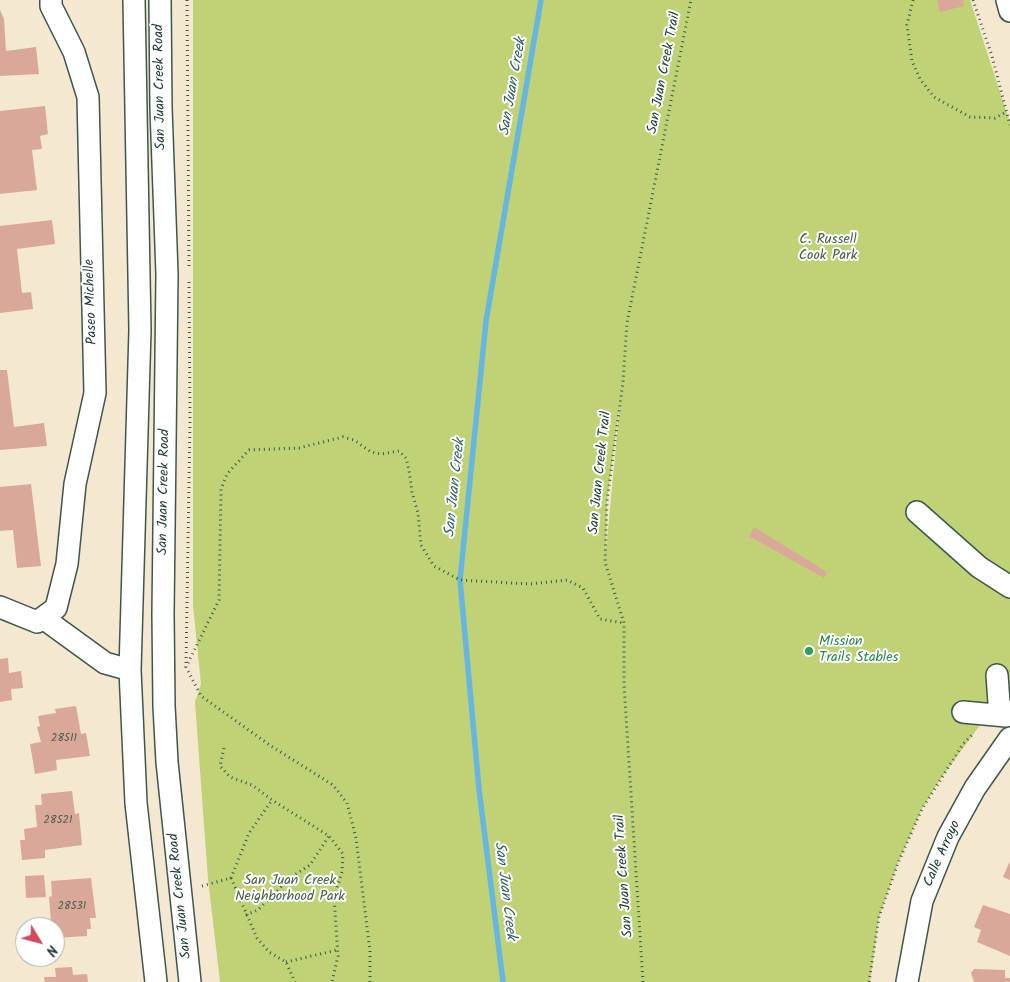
<!DOCTYPE html>
<html>
<head>
<meta charset="utf-8">
<style>
	body { margin:0 }
	#map { position:relative; width:1010px; height:982px; overflow:hidden; background:#f4e8d0; font-family:Kalam,sans-serif }
	canvas { display:block }
	.north { position:absolute; left:15px; top:917px; width:50px; height:50px; box-sizing:border-box; background:#fff; border:1px solid #a5b1ae; border-radius:50%; rotate:127deg; font-size:14px; font-weight:700; line-height:20px; text-align:center; color:#1f3d34 }
	.north::after { content:''; display:block; margin:auto; width:18px; height:22px; background:#d1495b; clip-path:polygon(50% 0,100% 100%,50% 72%,0 100%) }
</style>
</head>
<body>
<div id="map">
<canvas width="1010" height="982"></canvas>
<div class="north">N</div>
</div>
<script>
const ctx = document.querySelector('canvas').getContext('2d');
ctx.lineJoin = 'round';
function fill(path, color) { ctx.fillStyle = color; ctx.fill(path, 'evenodd'); }
const shape = rows => new Path2D(rows.map(r => 'M' + r).join(''));
function trace(path, color, width, dash) { ctx.strokeStyle = color; ctx.lineWidth = width; ctx.lineCap = dash ? 'butt' : 'round'; ctx.setLineDash(dash || []); ctx.stroke(path); }
function write(font, color, halo, rows, align = 'center') {
  ctx.font = font + ' Kalam,sans-serif'; ctx.lineWidth = 4; ctx.setLineDash([]); ctx.textBaseline = 'middle'; ctx.strokeStyle = halo; ctx.fillStyle = color; for (const [text, x, y, turn = 0] of rows) {
    ctx.save(); ctx.translate(x, y); ctx.rotate((+turn || 0) * Math.PI / 180); ctx.textAlign = isNaN(turn) ? turn : align; if (halo) ctx.strokeText(text, 0, 0); ctx.fillText(text, 0, 0); ctx.restore();
  }
}
const green = shape([
	[193,0,970,0,1010,123,1010,684,939,781,922,809,898,863,879,917,870,982,220,982,208,879,195,702,201,684,193,605],
	[620,403,606,551,607,501]
]);
const stream = shape([
	[503,982,479,789,460,580,486,321,541,0]
]);
const building = shape([
	[937,0,963,0,964,6,940,12],
	[0,10,4,19,6,51,36,47,39,74,0,76],
	[45,106,48,134,40,136,42,149,32,150,37,190,0,194,0,111],
	[52,220,55,244,17,249,22,293,31,292,33,309,0,313,0,226],
	[0,370,7,370,14,427,44,423,47,446,0,450],
	[31,484,41,566,17,568,13,530,0,531,0,487],
	[754,527,827,572,824,578,749,536],
	[8,658,9,673,21,671,23,688,11,689,12,700,0,702,0,659],
	[76,706,81,734,86,733,90,756,56,760,57,770,35,774,30,744,41,742,37,727,40,726,38,716,56,713,55,709],
	[72,791,75,814,79,813,82,845,45,850,45,858,22,860,20,840,25,840,24,829,37,827,35,805,42,805,41,794],
	[1010,861,1010,880,1003,877],
	[44,875,46,897,26,898,25,876],
	[91,878,96,918,90,918,91,929,87,929,87,936,56,938,55,923,51,923,49,897,52,896,51,881],
	[983,905,1010,914,1010,956,977,942,981,930,974,927],
	[48,923,48,927,28,927,28,924],
	[72,967,73,975,87,974,88,982,45,982,44,977,56,977,55,968],
	[974,969,1005,970,1005,978,1010,978,1010,982,974,982,971,973]
]);
const path = shape([
	[187,0,189,270],
	[913,0,907,25,912,61,920,79,934,97,970,117,995,118,1006,112],
	[973,0,992,56,1010,125],
	[186,663,190,422,189,279],
	[224,748,220,766,230,777,252,785,272,800,329,836,343,854,342,872,334,897,338,956,332,982],
	[231,878,257,938,269,952,286,962,295,982],
	[202,886,231,878,249,833,272,800],
	[246,915,258,910,290,878,310,865,329,836],
	[286,962,337,950],
	[370,982,370,951,356,838,347,803,333,785,271,746,201,696,186,667,219,600,221,489,227,474,249,450,299,448,343,437,354,440,371,452,381,454,399,451,406,458,409,470,412,492,418,513,421,545,434,566,460,580,530,584,567,580,583,588,600,619,624,623],
	[643,982,624,684,624,623,605,562,607,501,623,382,627,323,691,0],
	[869,982,879,917,898,863,922,809,963,744,974,733]
]);
const minor = shape([
	[134,0,140,330,130,670,136,803,156,982],
	[160,0,161,108,167,274,163,614,164,706,167,762,190,982],
	[1007,0,1010,11],
	[917,512,979,567,1010,587],
	[0,607,37,622,56,608,67,564,75,484,95,393,88,97,74,52,51,6,51,0],
	[43,618,105,663,130,670],
	[963,712,1006,716,999,703,997,675],
	[907,982,922,901,948,837,975,788,1010,738]
]);
const markers = [
	[809,651,5,"#2e9e5b"]
];
const numberNames = [
	["28511",64,739],
	["28521",58,821],
	["28531",72,907]
];
const streetNames = [
	["San Juan Creek Trail",665,73,-79],
	["San Juan Creek Road",161,87,-91],
	["Paseo Michelle",92,302,-92],
	["San Juan Creek Trail",601,473,-84],
	["San Juan Creek Road",165,492,-89],
	["Calle Arroyo",943,854,-66],
	["San Juan Creek Trail",625,876,-94],
	["San Juan Creek Road",181,896,-96]
];
const parkNames = [
	["C. Russell",828,241],
	["Cook Park",828,257],
	["San Juan Creek",290,882],
	["Neighborhood Park",290,898]
];
const leisureNames = [
	["Mission",819,643],
	["Trails Stables",819,659]
];
const waterNames = [
	["San Juan Creek",514,87,-80],
	["San Juan Creek",456,488,-84],
	["San Juan Creek",504,891,83]
];
fill(green, '#bfd276');
trace(stream, '#66b6e0', 5.5);
fill(building, '#daa899');
trace(minor, '#3f574b', 24);
trace(path, '#3f574b', 3, [1, 4]);
trace(minor, '#fff', 21);
for (const [x, y, r, color] of markers) { const dot = new Path2D(); dot.arc(x, y, r, 0, 2 * Math.PI); ctx.fillStyle = color; ctx.fill(dot); trace(dot, '#fff', 2); }
write('11px', '#4e584d', null, numberNames);
write('14px', '#1f3d34', '#fff', streetNames);
write('14px', '#476244', '#fff', parkNames);
write('14px', '#27864d', '#fff', leisureNames, 'left');
write('italic 15px', '#346168', '#fff', waterNames);
</script>
</body>
</html>
